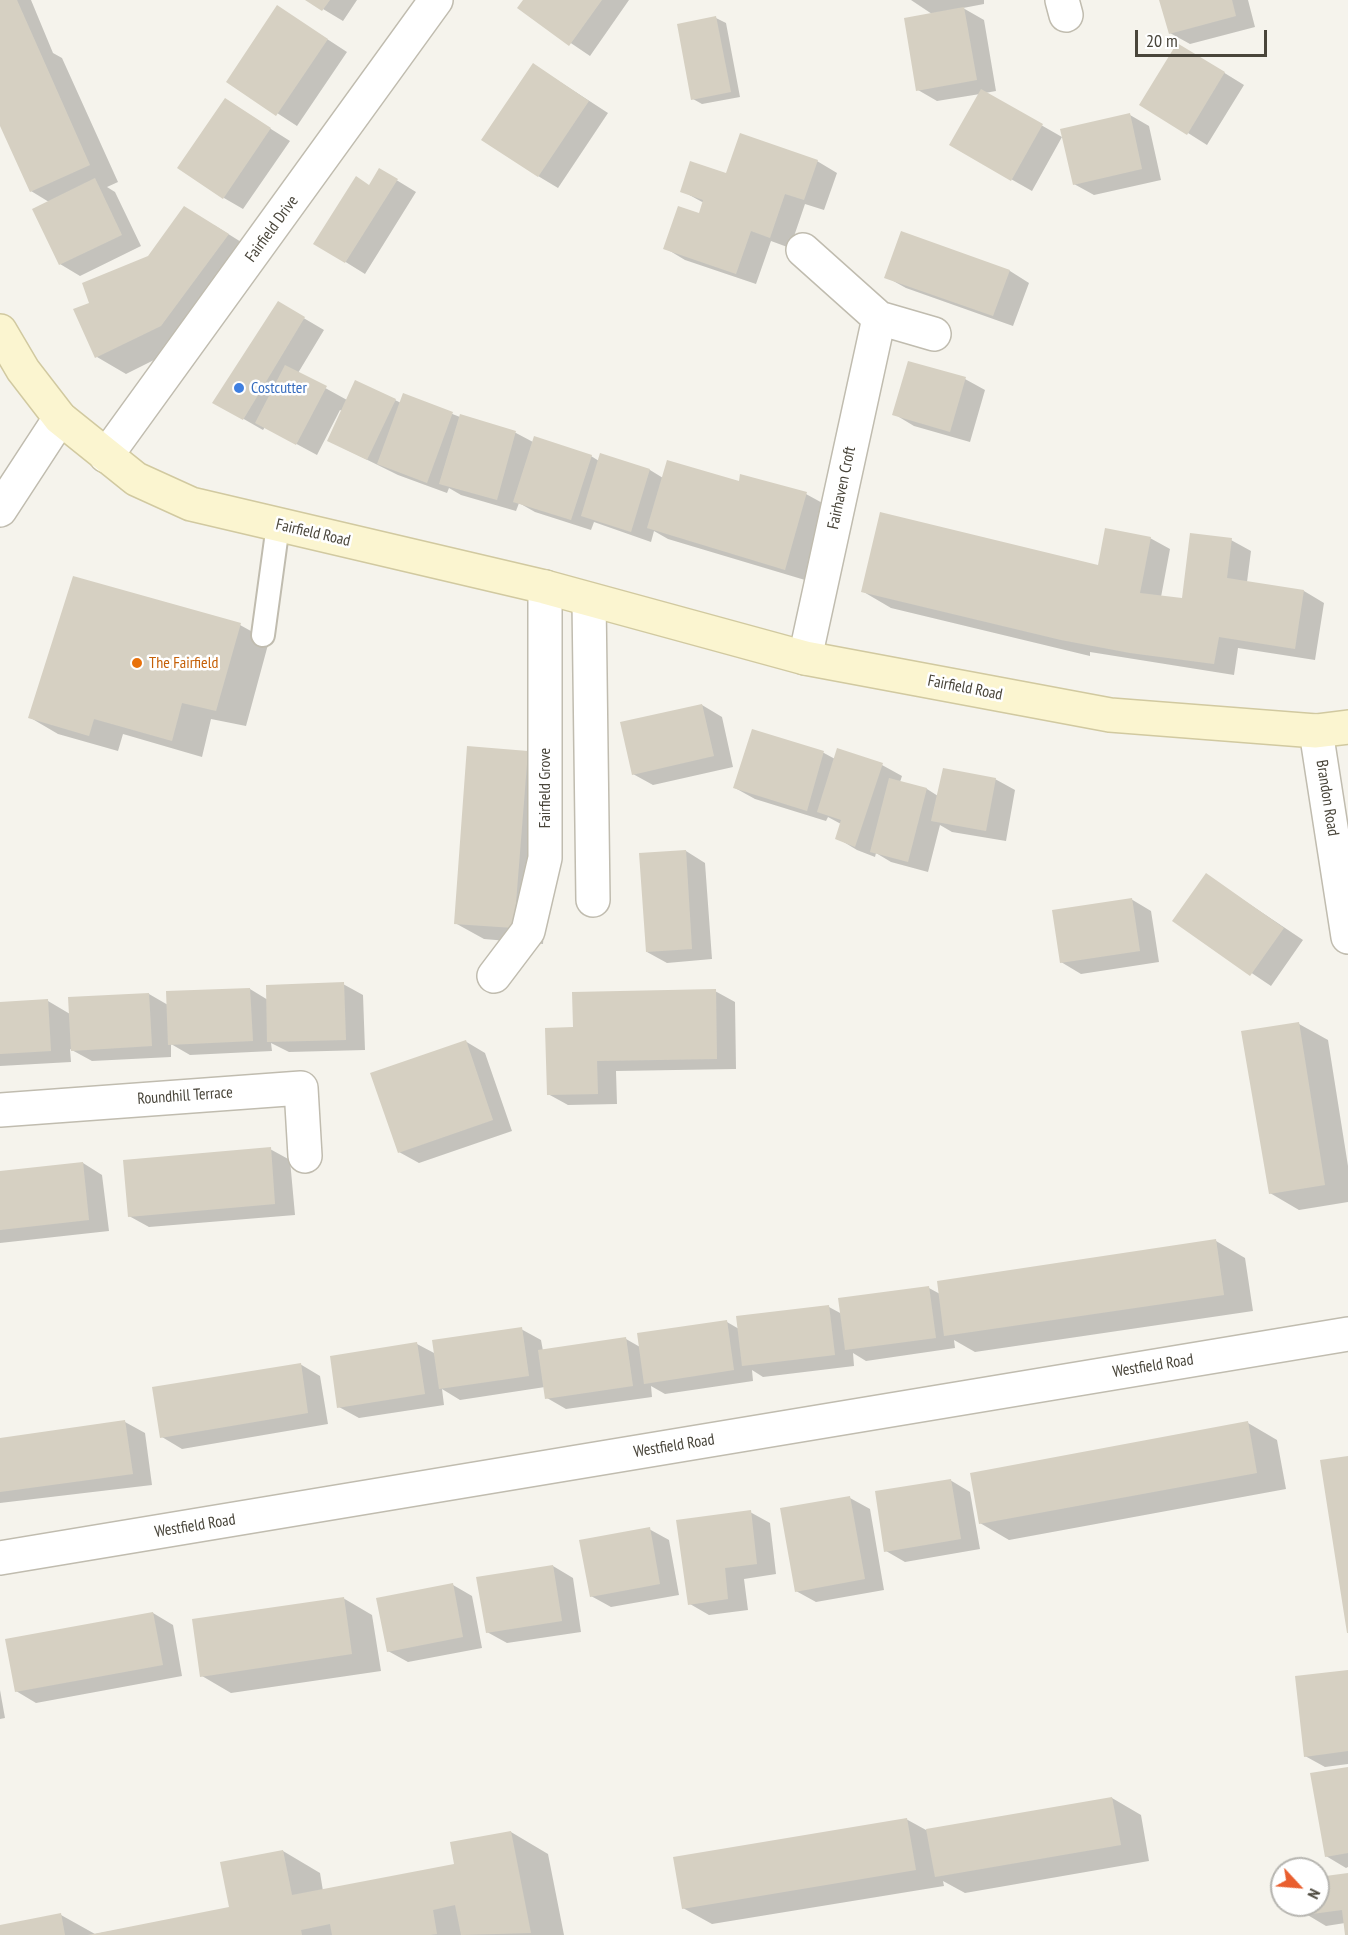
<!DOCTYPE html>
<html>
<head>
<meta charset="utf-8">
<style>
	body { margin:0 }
	#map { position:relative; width:1348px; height:1935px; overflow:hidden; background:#f5f3ec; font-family:"PT Sans Narrow",sans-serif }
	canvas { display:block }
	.north { position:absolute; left:1270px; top:1857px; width:60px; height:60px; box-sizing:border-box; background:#fff; border:2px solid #b6b5b0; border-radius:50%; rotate:116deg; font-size:16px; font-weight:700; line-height:24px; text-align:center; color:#49453a }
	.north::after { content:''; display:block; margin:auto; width:21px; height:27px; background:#e95f2f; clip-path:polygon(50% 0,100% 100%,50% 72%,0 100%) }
	.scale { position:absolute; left:1135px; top:30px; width:132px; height:27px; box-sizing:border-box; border:3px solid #49453a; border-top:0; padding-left:8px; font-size:18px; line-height:21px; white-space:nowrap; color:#49453a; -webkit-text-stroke:4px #fff; paint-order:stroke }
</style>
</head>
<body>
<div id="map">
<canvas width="1348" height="1935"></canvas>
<div class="north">N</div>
<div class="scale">20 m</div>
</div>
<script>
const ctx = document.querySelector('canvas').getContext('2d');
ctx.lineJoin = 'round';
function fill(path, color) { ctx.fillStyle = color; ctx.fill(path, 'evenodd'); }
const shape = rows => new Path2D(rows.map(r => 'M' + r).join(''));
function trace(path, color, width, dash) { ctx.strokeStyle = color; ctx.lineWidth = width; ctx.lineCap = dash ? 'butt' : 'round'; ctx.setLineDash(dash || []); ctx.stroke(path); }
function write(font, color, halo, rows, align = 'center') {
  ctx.font = font + ' "PT Sans Narrow",sans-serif'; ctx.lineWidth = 5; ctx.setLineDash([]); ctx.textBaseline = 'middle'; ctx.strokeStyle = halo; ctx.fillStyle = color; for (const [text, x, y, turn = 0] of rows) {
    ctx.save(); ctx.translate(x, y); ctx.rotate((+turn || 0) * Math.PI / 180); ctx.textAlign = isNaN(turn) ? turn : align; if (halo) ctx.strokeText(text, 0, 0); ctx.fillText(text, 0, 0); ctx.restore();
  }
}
const shadow = shape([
	[0,0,31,0,53,53,62,58,118,182,107,187,115,192,141,246,80,276,60,264,49,202,31,191,0,122],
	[308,0,357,0,343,21],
	[524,0,629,0,590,56,519,8],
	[911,0,984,0,984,4,963,8,984,20,996,91,985,93,1062,137,1032,191,951,145,980,94,937,101,918,90,932,14],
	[1161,0,1248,0,1255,27,1190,44,1170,33],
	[278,7,347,52,297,126,228,81],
	[716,18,726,23,740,97,702,104,693,99],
	[1197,56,1244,85,1207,145,1188,133],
	[534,65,608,113,558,188,538,176],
	[225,100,290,141,243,209,224,198],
	[1130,115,1149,126,1161,180,1094,195,1074,184],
	[817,161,837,173,824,210,805,204,790,248,771,241,756,284,685,260,665,248,699,215,704,203,682,191,727,175],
	[380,170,416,192,365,274,315,243,370,186],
	[214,225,257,252,190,342,126,374,97,357,91,304,149,257],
	[902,233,1010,271,1029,283,1013,326,906,288,886,277],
	[278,303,324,330,298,373,347,400,395,400,401,403,404,395,460,417,516,433,533,442,591,456,599,461,601,455,650,470,663,478,740,483,806,494,826,505,805,580,668,539,654,531,651,542,594,522,591,530,535,512,519,503,516,511,461,495,449,488,447,493,398,475,329,441,342,411,340,410,317,455,265,427,263,430,214,402],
	[965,379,985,390,970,442,914,426,894,414],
	[1150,538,1170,549,1161,597,1184,600,1231,540,1251,551,1247,582,1304,591,1324,603,1315,660,1238,648,1234,675,1090,652,1090,656,891,608,862,591,1100,567],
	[240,625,269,641,246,726,211,719,202,757,123,734,118,751,58,734,29,717],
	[702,705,722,717,733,767,653,785,633,774],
	[753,731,824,753,835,759,882,765,902,776,900,782,927,789,938,796,995,779,1015,790,1006,841,952,832,940,825,928,872,891,862,876,853,875,857,857,850,837,838,841,824,828,817,826,821,755,799,735,788],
	[527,752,556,769,543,944,484,939,455,923],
	[686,851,705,863,712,959,667,963,647,952],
	[1206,875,1303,940,1271,986,1174,921],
	[1131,899,1151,911,1159,962,1081,974,1061,962],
	[343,984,363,995,365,1050,289,1052,271,1043,272,1051,190,1055,171,1044,171,1057,92,1061,70,1049,71,1062,0,1066,0,1003,48,1001,70,1014,149,994,168,1005,250,989,268,1000],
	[715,991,735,1002,736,1069,616,1071,617,1104,568,1105,548,1094,575,1029],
	[1299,1024,1328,1040,1348,1166,1348,1202,1299,1210,1270,1193],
	[465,1041,485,1053,512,1131,419,1163,399,1152],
	[270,1149,290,1160,295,1215,149,1227,129,1216],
	[83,1163,102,1175,109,1231,0,1243,0,1172],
	[1216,1241,1245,1258,1253,1311,975,1352,954,1340,955,1348,866,1361,853,1353,854,1366,763,1377,752,1370,753,1381,665,1394,651,1386,652,1397,566,1409,547,1398,545,1387,460,1400,442,1389,444,1405,359,1418,339,1407,417,1344,436,1354,521,1329,541,1340,543,1351,626,1339,640,1347,727,1322,739,1329,829,1307,842,1314,929,1288,940,1294],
	[300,1364,320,1376,328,1424,182,1449,162,1437],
	[125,1422,145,1433,152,1485,0,1503,0,1439],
	[1248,1423,1277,1440,1286,1489,1009,1540,980,1523],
	[950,1480,970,1492,980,1549,905,1562,886,1551],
	[850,1498,870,1509,884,1590,816,1602,796,1591],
	[750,1512,770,1523,776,1574,744,1579,748,1610,709,1615,690,1604],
	[649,1529,669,1540,679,1595,611,1607,591,1596],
	[553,1566,573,1578,581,1632,507,1643,487,1632],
	[453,1585,472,1596,482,1648,408,1662,388,1651],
	[343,1598,372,1615,381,1671,231,1693,202,1676],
	[153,1613,173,1625,182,1676,36,1703,16,1691],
	[1348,1672,1348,1764,1325,1767,1305,1756],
	[0,1690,5,1718,0,1719],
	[1348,1768,1348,1867,1346,1868,1326,1856],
	[1112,1798,1141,1815,1149,1861,965,1893,943,1881,944,1886,712,1924,683,1908,906,1819,926,1830],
	[511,1832,548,1854,564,1935,0,1935,0,1927,61,1915,95,1934,230,1909,283,1851,320,1873,323,1891,456,1865],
	[1348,1874,1348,1935,1347,1935,1345,1923,1326,1926,1306,1914,1305,1905,1318,1905,1318,1878]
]);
const building = shape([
	[0,0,17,0,90,165,30,192,0,126],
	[305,0,330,0,322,11],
	[523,0,602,0,569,46,517,8],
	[1159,0,1232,0,1236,16,1169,34],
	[277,5,328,39,276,116,226,82],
	[964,7,977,80,916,91,904,18],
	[716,16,731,92,691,100,677,24],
	[1177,43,1225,72,1187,135,1139,105],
	[533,63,589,101,538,177,481,140],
	[981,89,1043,124,1011,181,949,145],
	[225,98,271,128,223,199,177,168],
	[1130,113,1142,169,1073,185,1060,129],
	[740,133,818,160,804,200,785,194,770,238,751,231,736,274,663,249,678,206,699,213,703,200,680,192,690,161,726,173],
	[379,168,398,179,345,263,313,244,356,176,369,185],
	[95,178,122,235,59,265,32,209],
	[184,206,229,234,161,326,95,358,73,309,89,303,82,283,148,256],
	[901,231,1010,270,993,316,884,278],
	[278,301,305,317,243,420,212,403],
	[908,361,966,377,950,432,892,415],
	[285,365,327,386,296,445,255,423],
	[355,380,396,399,367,460,327,441],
	[403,393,453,412,427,483,377,464],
	[460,414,516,431,497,500,439,484],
	[534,436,592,455,571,520,513,502],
	[600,453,650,469,631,532,581,516],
	[667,460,739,481,740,474,807,492,785,570,647,528],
	[880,512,1098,565,1105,528,1151,537,1140,593,1182,598,1190,533,1232,538,1227,578,1304,590,1295,649,1219,637,1214,664,1130,653,1061,640,861,592],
	[73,576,241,623,216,711,182,703,172,741,94,719,89,736,28,718],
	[702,704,714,756,632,775,620,722],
	[752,729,824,751,807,811,733,788],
	[467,746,528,751,514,928,454,924],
	[837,748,883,763,855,847,835,839,841,820,817,812],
	[943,768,996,778,986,831,931,821],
	[889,778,927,788,908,862,870,852],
	[686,850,692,949,646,952,639,853],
	[1206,873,1284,928,1250,976,1172,921],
	[1132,898,1140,951,1060,963,1052,910],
	[344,982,346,1040,267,1042,266,985],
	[250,988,253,1041,168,1045,166,991],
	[716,989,717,1059,597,1061,598,1094,547,1095,545,1028,573,1027,572,992],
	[149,993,152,1046,71,1051,68,997],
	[48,999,51,1051,0,1054,0,1002],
	[1299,1022,1325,1185,1269,1194,1241,1031],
	[466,1040,493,1120,398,1153,370,1073],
	[271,1147,275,1204,128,1217,123,1160],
	[83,1162,89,1220,0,1230,0,1171],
	[1216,1239,1224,1295,944,1336,937,1281],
	[929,1286,936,1338,845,1350,838,1298],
	[829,1305,835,1355,742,1366,736,1316],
	[727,1320,734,1370,644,1384,637,1333],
	[522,1327,529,1376,439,1389,432,1340],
	[626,1337,633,1386,545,1399,538,1350],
	[417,1342,425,1394,337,1408,330,1356],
	[301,1363,308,1413,160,1438,152,1387],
	[125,1420,133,1474,0,1492,0,1438],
	[1248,1421,1257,1473,979,1524,970,1473],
	[1348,1456,1348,1633,1347,1633,1320,1460],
	[951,1479,961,1539,884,1552,875,1491],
	[850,1496,865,1579,795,1592,780,1508],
	[751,1510,757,1564,725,1568,728,1599,688,1605,676,1520],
	[650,1527,660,1584,590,1597,579,1540],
	[553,1565,562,1621,486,1633,476,1577],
	[453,1583,463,1637,387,1652,376,1598],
	[344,1597,352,1654,200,1677,192,1619],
	[153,1612,163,1665,15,1692,5,1639],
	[1348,1670,1348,1751,1304,1757,1295,1676],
	[1348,1767,1348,1853,1325,1857,1310,1773],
	[1112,1797,1121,1845,935,1877,926,1829],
	[907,1818,916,1870,682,1909,673,1857],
	[511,1831,531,1933,461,1935,455,1905,433,1910,437,1934,430,1935,332,1935,330,1924,301,1930,302,1935,88,1935,229,1907,220,1862,283,1850,292,1895,454,1864,450,1842],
	[1348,1873,1348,1935,1345,1935,1342,1910,1304,1915,1303,1905,1318,1905,1318,1877],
	[61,1913,65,1935,0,1935,0,1925]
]);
const service = shape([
	[263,635,278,525]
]);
const minor = shape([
	[1062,0,1066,15],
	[803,250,879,318,934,334],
	[106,456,436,0],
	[589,600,593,900],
	[805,658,879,318],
	[1316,731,1348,937],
	[494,976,528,931,545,858,545,587],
	[0,1110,301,1088,305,1156],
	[0,1558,1348,1334]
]);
const tertiary = shape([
	[0,510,60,418]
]);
const secondary = shape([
	[0,331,23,370,60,418,136,479,191,504,545,587,805,658,1110,715,1316,731,1348,727]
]);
const markers = [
	[239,388,6,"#3f7fe0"],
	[137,663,6,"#e8710a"]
];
const streetNames = [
	["Fairfield Drive",272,229,-54],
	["Fairhaven Croft",842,488,-78],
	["Fairfield Road",313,533,13],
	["Fairfield Road",965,688,11],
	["Fairfield Grove",545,788,-90],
	["Brandon Road",1327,798,81],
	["Roundhill Terrace",185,1096,-4],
	["Westfield Road",1153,1366,-9],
	["Westfield Road",674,1446,-9],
	["Westfield Road",195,1526,-9]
];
const shopNames = [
	["Costcutter",251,388]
];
const foodNames = [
	["The Fairfield",149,663]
];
fill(shadow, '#0003');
fill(building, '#d6d0c2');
trace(service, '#c0bcaf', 26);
trace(minor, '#c0bcaf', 36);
trace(tertiary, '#c0bcaf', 36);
trace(secondary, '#d1c9a0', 36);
trace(service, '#fff', 22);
trace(minor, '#fff', 33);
trace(tertiary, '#fff', 33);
trace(secondary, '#fbf5d0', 33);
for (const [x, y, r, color] of markers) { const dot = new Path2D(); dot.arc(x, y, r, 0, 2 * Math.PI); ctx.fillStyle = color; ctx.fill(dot); trace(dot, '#fff', 2); }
write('16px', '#49453a', '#fff', streetNames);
write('16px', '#366cbe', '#fff', shopNames, 'left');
write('16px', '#c56008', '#fff', foodNames, 'left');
</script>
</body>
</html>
